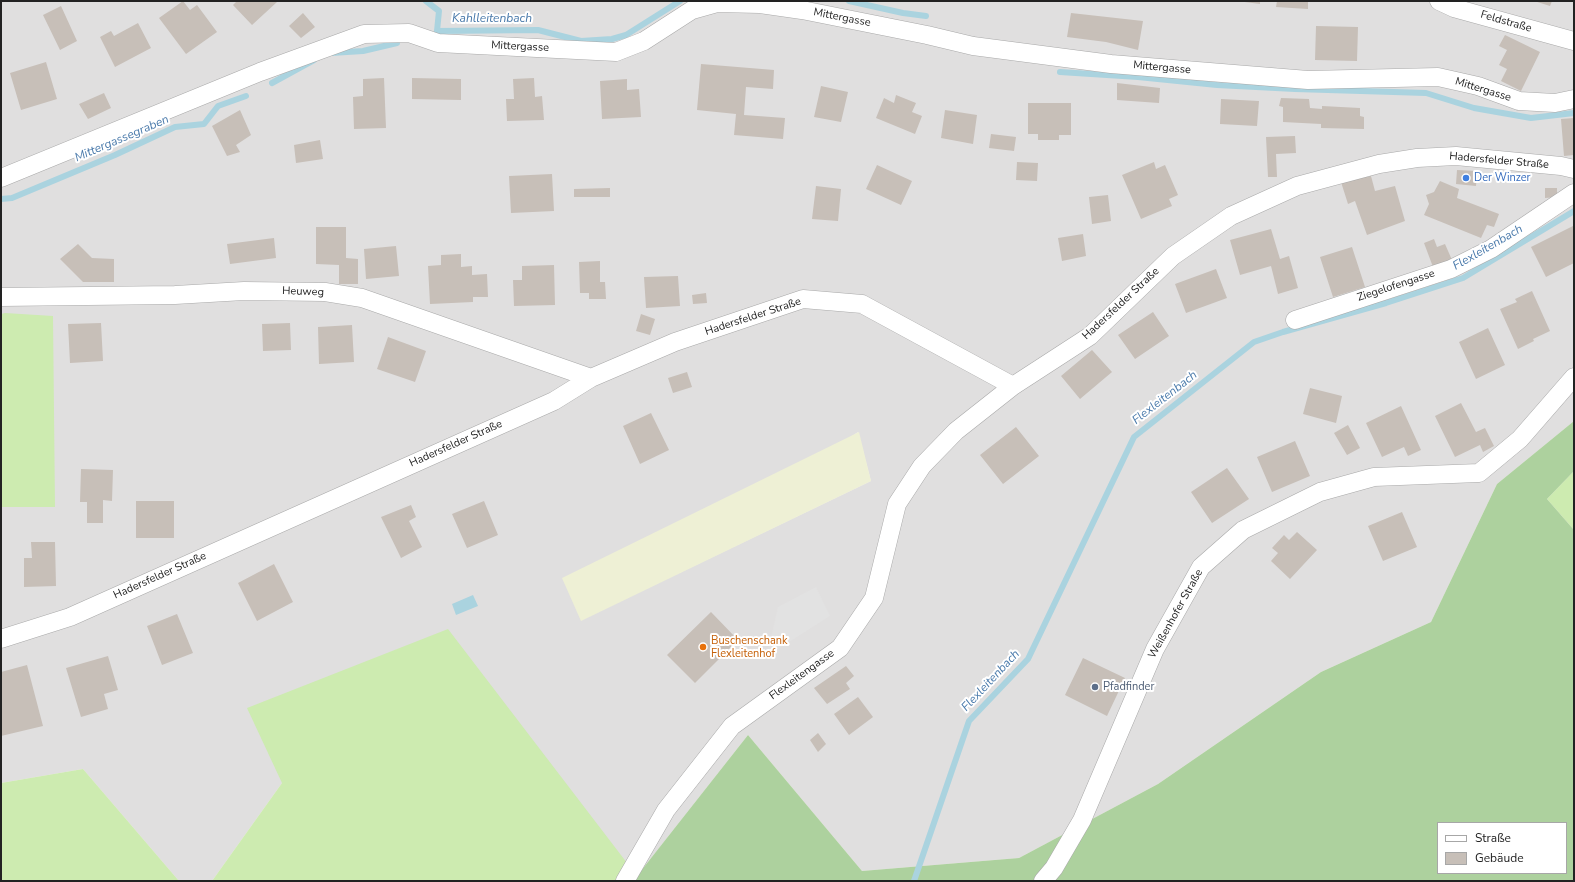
<!DOCTYPE html>
<html>
<head>
<meta charset="utf-8">
<style>
	body { margin:0 }
	#map { position:relative; width:1575px; height:882px; overflow:hidden; background:#f2efe9; font-family:"Nunito Sans",sans-serif }
	canvas { display:block }
	.frame { position:absolute; inset:0; border:2px solid #222; pointer-events:none }
	.legend { position:absolute; left:1437px; top:822px; width:130px; height:52px; box-sizing:border-box; background:#fff; border:1px solid #a7a7a7; margin:0; padding:5px 7px; list-style:none; font-size:12px; color:#222 }
	.legend li { display:flex; align-items:center; gap:8px; height:20px }
	.legend b { width:20px; border:1px solid #a7a7a7 }
</style>
</head>
<body>
<div id="map">
<canvas width="1575" height="882"></canvas>
<div class="frame"></div>
<ul class="legend">
<li><b style="height:5px;background:#fff"></b>Straße</li>
<li><b style="height:11px;background:#c7bfb8"></b>Gebäude</li>
</ul>
</div>
<script>
const ctx = document.querySelector('canvas').getContext('2d');
ctx.lineJoin = 'round';
function fill(path, color) { ctx.fillStyle = color; ctx.fill(path, 'evenodd'); }
const shape = rows => new Path2D(rows.map(r => 'M' + r).join(''));
function trace(path, color, width, dash) { ctx.strokeStyle = color; ctx.lineWidth = width; ctx.lineCap = dash ? 'butt' : 'round'; ctx.setLineDash(dash || []); ctx.stroke(path); }
function write(font, color, halo, rows, align = 'center') {
  ctx.font = font + ' "Nunito Sans",sans-serif'; ctx.lineWidth = 4; ctx.setLineDash([]); ctx.textBaseline = 'middle'; ctx.strokeStyle = halo; ctx.fillStyle = color; for (const [text, x, y, turn = 0] of rows) {
    ctx.save(); ctx.translate(x, y); ctx.rotate((+turn || 0) * Math.PI / 180); ctx.textAlign = isNaN(turn) ? turn : align; if (halo) ctx.strokeText(text, 0, 0); ctx.fillText(text, 0, 0); ctx.restore();
  }
}
const residential = shape([
	[1,1,1574,1,1574,421,1497,484,1431,622,1321,672,1158,784,1019,858,862,871,748,735,637,876,282,783,212,881,179,881,83,769,1,783],
	[858,432,871,481,581,620]
]);
const farmland = shape([
	[859,432,871,481,581,621,562,578]
]);
const grass = shape([
	[5,313,53,316,55,507,1,507,1,314],
	[1574,471,1574,530,1547,499],
	[448,629,637,876,633,881,212,881,282,783,247,708],
	[83,769,179,881,1,881,1,783]
]);
const forest = shape([
	[1574,421,1574,471,1547,499,1574,530,1574,881,633,881,748,735,862,871,1019,858,1158,784,1321,672,1431,622,1497,484],
	[1438,823,1566,823,1566,873,1438,873]
]);
const parking = shape([
	[816,587,830,616,767,656,778,607]
]);
const water = shape([
	[473,595,478,606,456,615,452,604]
]);
const stream = shape([
	[426,1,439,11,437,31,538,30,581,41,612,39,626,35,680,1],
	[849,1,903,13,926,16],
	[331,53,363,51,397,43],
	[1060,72,1138,77,1217,85,1295,89,1426,93,1474,108,1531,118,1574,113],
	[272,83,314,60],
	[1,199,12,198,115,155,175,127,204,124,218,106,246,96],
	[914,881,969,721,1028,659,1134,437,1254,342,1283,332,1386,303,1463,278,1574,211]
]);
const building = shape([
	[183,1,190,10,197,5,217,32,186,54,159,18],
	[237,1,276,1,277,2,252,25,233,5],
	[1237,1,1260,1,1260,4],
	[1277,1,1308,1,1308,9,1276,7],
	[1534,1,1552,1,1550,6],
	[61,6,77,41,60,50,43,15],
	[303,13,315,27,301,38,289,26],
	[1071,13,1143,21,1138,50,1106,42,1067,37],
	[138,23,151,48,115,67,100,37,111,31,114,36],
	[1316,26,1358,27,1357,61,1315,60],
	[1505,35,1540,52,1521,91,1501,81,1507,69,1499,65,1507,50,1499,46],
	[46,62,57,99,21,110,10,73],
	[701,64,774,70,773,89,746,87,744,115,785,118,783,139,734,135,736,114,697,110],
	[384,78,386,128,354,129,353,97,363,96,363,79],
	[412,78,461,79,461,100,412,99],
	[534,78,535,97,542,96,544,120,507,121,506,99,514,99,513,79],
	[627,79,627,90,639,89,641,117,602,119,600,81],
	[1117,83,1160,88,1159,103,1117,100],
	[821,86,848,92,841,122,814,117],
	[104,93,111,108,88,119,79,104],
	[896,95,916,103,912,112,922,116,915,134,876,118,884,98,894,103],
	[1281,98,1309,99,1310,108,1322,109,1322,106,1360,108,1360,116,1364,117,1364,129,1321,128,1321,124,1283,122,1283,107,1279,106],
	[1221,99,1259,101,1257,126,1220,124],
	[1028,103,1071,103,1071,135,1059,135,1059,140,1038,140,1038,134,1028,134],
	[240,110,251,135,236,145,240,152,227,156,212,126],
	[945,110,977,115,973,144,941,138],
	[1574,118,1574,155,1564,156,1561,119],
	[991,134,1016,137,1014,151,989,148],
	[1295,136,1296,153,1276,154,1277,177,1268,177,1266,137],
	[320,140,323,159,296,163,294,145],
	[1017,162,1038,163,1037,181,1016,180],
	[1154,162,1156,169,1165,165,1178,195,1169,199,1172,206,1141,219,1122,175],
	[877,165,912,181,901,205,866,189],
	[1457,170,1477,171,1476,186,1456,184],
	[552,174,554,211,511,213,509,176],
	[1371,176,1375,191,1395,186,1405,221,1367,235,1355,201,1348,204,1341,182],
	[1440,181,1459,189,1457,198,1499,214,1494,227,1487,225,1481,238,1424,215,1429,204,1426,195,1434,192],
	[816,186,841,189,838,221,812,219],
	[610,188,610,197,574,197,574,189],
	[1545,188,1557,188,1557,197,1545,198],
	[1108,195,1111,221,1092,224,1089,197],
	[1573,226,1574,263,1546,277,1531,247],
	[316,227,346,227,346,258,358,259,358,284,339,284,339,265,316,264],
	[1271,229,1280,259,1289,256,1298,288,1278,294,1271,266,1240,275,1230,240],
	[1083,234,1086,256,1062,261,1058,238],
	[274,238,276,258,230,264,227,244],
	[1434,239,1437,247,1445,244,1452,260,1433,267,1424,243],
	[78,244,92,258,114,259,114,282,83,282,60,259],
	[396,246,399,276,366,279,364,249],
	[1352,247,1365,287,1333,297,1320,257],
	[461,254,461,267,472,266,472,275,487,274,488,297,473,297,473,302,430,304,428,266,441,265,441,255],
	[600,261,600,282,605,282,606,299,589,299,589,293,580,293,579,262],
	[554,265,555,305,514,306,513,280,522,280,522,266],
	[1216,269,1227,298,1186,313,1175,284],
	[678,276,680,306,646,308,644,277],
	[1532,291,1550,331,1533,339,1534,341,1518,349,1500,309,1517,302,1515,299],
	[706,293,707,303,693,304,692,295],
	[1153,312,1169,336,1135,359,1118,335],
	[641,314,655,319,650,335,636,331],
	[101,323,103,361,70,363,68,324],
	[290,323,291,350,263,351,262,324],
	[352,325,354,362,319,364,318,327],
	[1488,328,1505,365,1476,379,1459,342],
	[388,337,426,351,415,382,377,369],
	[1092,350,1112,372,1080,399,1061,376],
	[687,372,692,387,673,393,668,378],
	[1310,388,1342,396,1336,423,1303,414],
	[1461,403,1476,432,1485,428,1494,446,1483,452,1480,445,1455,457,1435,416],
	[1401,406,1421,450,1408,456,1404,447,1382,457,1366,423],
	[651,413,669,450,640,464,623,426],
	[1348,425,1360,448,1347,455,1334,433],
	[1016,427,1039,456,1003,484,980,455],
	[1295,441,1310,476,1272,492,1257,457],
	[1227,468,1249,499,1212,523,1191,492],
	[81,469,113,470,112,501,103,500,103,523,87,523,87,502,80,502],
	[136,501,174,501,174,538,136,538],
	[484,501,498,535,467,548,452,514],
	[411,505,416,517,409,521,422,547,401,558,381,517],
	[1402,512,1417,547,1383,561,1368,526],
	[1297,532,1317,550,1290,579,1271,561,1278,553,1272,548,1284,535,1289,540],
	[31,542,55,542,56,586,24,587,24,558,32,558],
	[274,564,293,602,257,621,238,583],
	[711,612,738,640,695,683,667,655],
	[177,614,193,653,162,665,147,626],
	[108,656,118,690,104,694,108,709,81,717,66,668],
	[1083,658,1125,678,1107,716,1065,695],
	[27,665,43,726,1,736,1,672],
	[846,666,854,676,846,683,850,689,827,704,814,688],
	[858,697,873,717,849,735,834,714],
	[818,733,826,744,818,752,810,740]
]);
const street = shape([
	[1439,1,1454,8,1574,41],
	[1,178,260,72,364,34,409,33,438,43,616,52,644,41,692,10,717,3,760,4,802,10,927,35,973,46,1111,64,1308,80,1438,77,1478,86,1519,101,1555,103,1574,99],
	[1,297,175,295,244,291,325,292,362,298,591,378],
	[1295,320,1451,269,1491,249,1574,193],
	[1,639,70,617,554,401,591,378,675,342,803,299,862,304,1013,386,1090,336,1173,256,1231,216,1297,186,1379,164,1417,158,1456,156,1561,166,1574,169],
	[625,881,666,810,732,726,840,648,874,598,897,504,922,466,956,431,1013,386],
	[1043,881,1054,868,1082,820,1155,649,1201,567,1243,530,1320,492,1374,477,1479,473,1520,439,1574,377]
]);
const markers = [
	[1466,178,4,"#3f7fe0"],
	[703,647,4,"#e8710a"],
	[1095,687,4,"#5c6f8a"]
];
const streetNames = [
	["Mittergasse",842,18,11],
	["Feldstraße",1506,22,16],
	["Mittergasse",520,47,3],
	["Mittergasse",1162,68,5],
	["Mittergasse",1483,90,17],
	["Hadersfelder Straße",1499,161,5],
	["Ziegelofengasse",1396,286,-18],
	["Heuweg",303,292,2],
	["Hadersfelder Straße",1121,304,-43],
	["Hadersfelder Straße",753,317,-18],
	["Hadersfelder Straße",456,444,-24],
	["Hadersfelder Straße",160,576,-24],
	["Weißenhofer Straße",1176,614,-61],
	["Flexleitengasse",802,675,-36]
];
const shopNames = [
	["Der Winzer",1474,178]
];
const foodNames = [
	["Buschenschank",711,641],
	["Flexleitenhof",711,654]
];
const serviceNames = [
	["Pfadfinder",1103,687]
];
const waterNames = [
	["Kahlleitenbach",492,19],
	["Mittergassegraben",122,139,-23],
	["Flexleitenbach",1488,248,-30],
	["Flexleitenbach",1165,398,-38],
	["Flexleitenbach",991,681,-47]
];
fill(residential, '#e0dfdf');
fill(farmland, '#eef0d5');
fill(grass, '#cdebb0');
fill(forest, '#add19e');
fill(parking, '#e2e2e2');
fill(water, '#aad3df');
trace(stream, '#aad3df', 6);
fill(building, '#c7bfb8');
trace(street, '#a9a9a9', 19);
trace(street, '#fff', 18);
for (const [x, y, r, color] of markers) { const dot = new Path2D(); dot.arc(x, y, r, 0, 2 * Math.PI); ctx.fillStyle = color; ctx.fill(dot); trace(dot, '#fff', 1.5); }
write('11px', '#222', '#fff', streetNames);
write('11px', '#366cbe', '#fff', shopNames, 'left');
write('11px', '#c56008', '#fff', foodNames, 'left');
write('11px', '#4e5e75', '#fff', serviceNames, 'left');
write('italic 12px', '#4a7aab', '#fff', waterNames);
</script>
</body>
</html>
